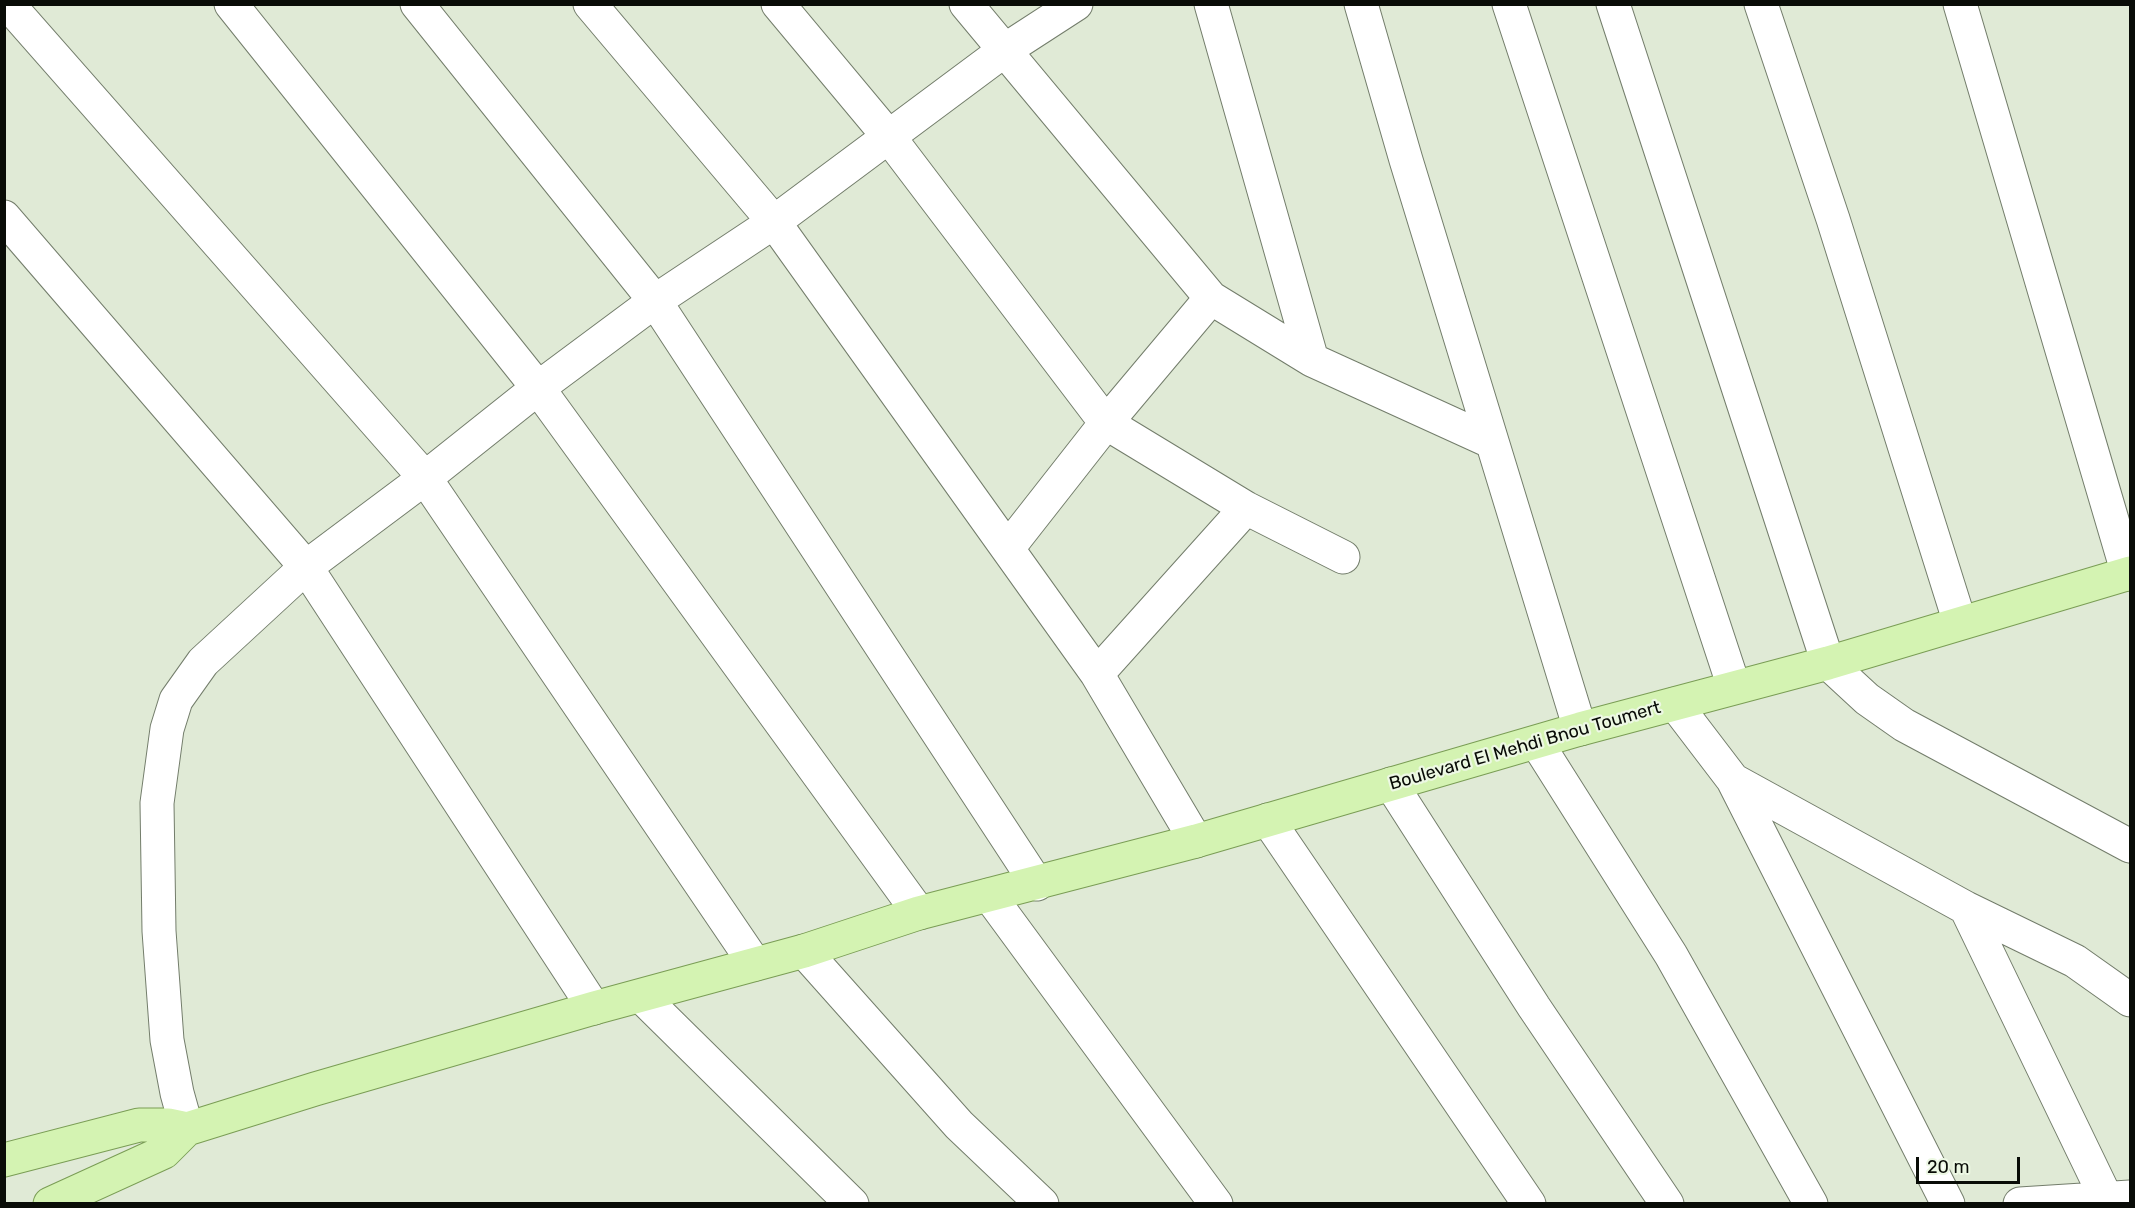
<!DOCTYPE html>
<html>
<head>
<meta charset="utf-8">
<style>
	body { margin:0 }
	#map { position:relative; width:2135px; height:1208px; overflow:hidden; background:#e0ead6; font-family:Rubik,sans-serif }
	canvas { display:block }
	.frame { position:absolute; inset:0; border:6px solid #090c07; pointer-events:none }
	.scale { position:absolute; left:1916px; top:1157px; width:104px; height:27px; box-sizing:border-box; border:3px solid #090c07; border-top:0; padding-left:8px; font-size:18px; line-height:21px; white-space:nowrap; color:#090c07; -webkit-text-stroke:4px #edf8e4; paint-order:stroke }
</style>
</head>
<body>
<div id="map">
<canvas width="2135" height="1208"></canvas>
<div class="frame"></div>
<div class="scale">20 m</div>
</div>
<script>
const ctx = document.querySelector('canvas').getContext('2d');
ctx.lineJoin = 'round';
const shape = rows => new Path2D(rows.map(r => 'M' + r).join(''));
function trace(path, color, width, dash) { ctx.strokeStyle = color; ctx.lineWidth = width; ctx.lineCap = dash ? 'butt' : 'round'; ctx.setLineDash(dash || []); ctx.stroke(path); }
function write(font, color, halo, rows, align = 'center') {
  ctx.font = font + ' Rubik,sans-serif'; ctx.lineWidth = 4.5; ctx.setLineDash([]); ctx.textBaseline = 'middle'; ctx.strokeStyle = halo; ctx.fillStyle = color; for (const [text, x, y, turn = 0] of rows) {
    ctx.save(); ctx.translate(x, y); ctx.rotate((+turn || 0) * Math.PI / 180); ctx.textAlign = isNaN(turn) ? turn : align; if (halo) ctx.strokeText(text, 0, 0); ctx.fillText(text, 0, 0); ctx.restore();
  }
}
const minor = shape([
	[8,4,425,478,755,964],
	[231,4,538,388,919,913],
	[417,4,655,301,1037,884],
	[590,4,774,222,1097,674,1196,841],
	[778,4,889,137,1106,423,1246,508,1343,557],
	[966,4,1211,298,1312,360],
	[1211,4,1312,360,1492,442],
	[1361,4,1406,160,1580,729],
	[1509,4,1734,687],
	[1613,4,1828,663,1867,699,1904,725,2130,846],
	[1761,4,1833,219,1960,623],
	[1960,4,2128,574],
	[4,217,306,567,594,1008],
	[1008,548,1106,423,1211,298],
	[1097,674,1246,508],
	[1675,704,1733,780,1948,1204],
	[1537,743,1671,955,1811,1204],
	[1733,780,1966,908,2075,961,2130,1000],
	[1391,784,1534,1007,1667,1204],
	[1268,820,1529,1204],
	[989,895,1216,1204],
	[1966,908,2106,1198],
	[804,951,959,1125,1042,1204],
	[642,997,852,1204],
	[187,1129,177,1093,167,1040,159,931,157,803,167,729,176,700,203,662,306,567,425,478,538,388,655,301,774,222,1005,50,1076,4],
	[2020,1204,2130,1197]
]);
const major = shape([
	[4,1160,139,1125,168,1125,187,1129,315,1089,594,1008,804,951,919,913,1196,841,1580,729,1828,663,2130,573],
	[50,1204,164,1152,187,1129]
]);
const streetNames = [
	["Boulevard El Mehdi Bnou Toumert",1525,746,-16]
];
trace(minor, '#737d6b', 35);
trace(major, '#7a9d55', 35);
trace(minor, '#fff', 33);
trace(major, '#d4f3b2', 33);
write('18px', '#090c07', '#edf8e4', streetNames);
</script>
</body>
</html>
